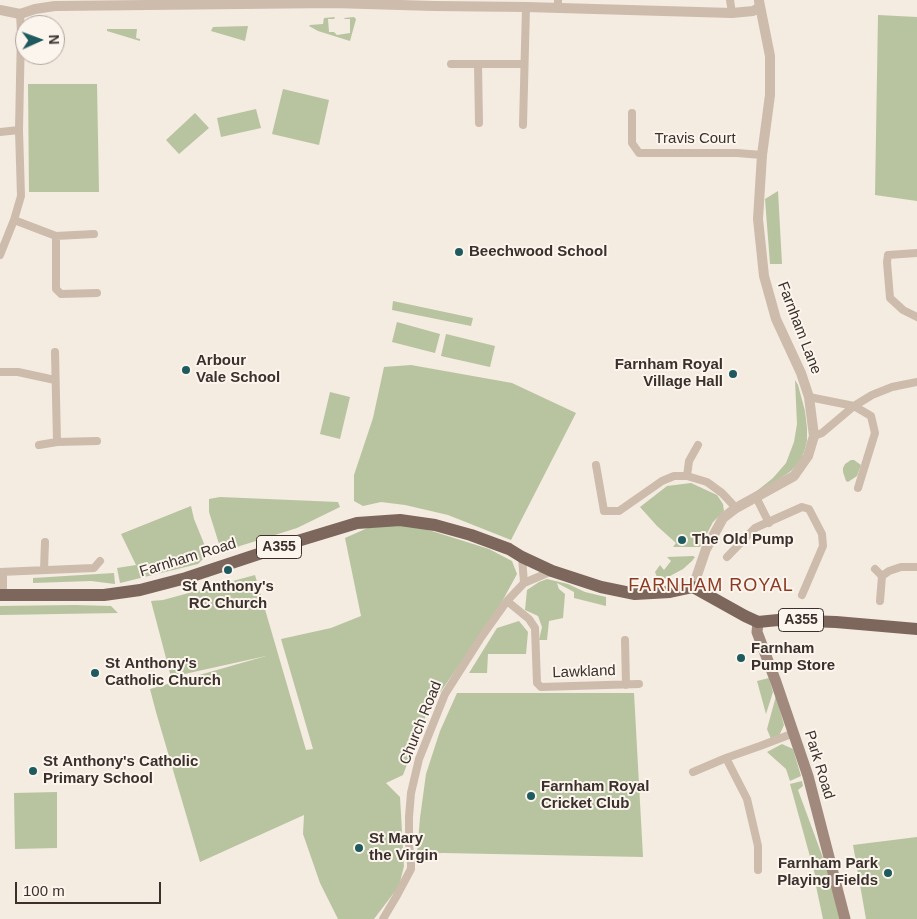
<!DOCTYPE html>
<html>
<head>
<meta charset="utf-8">
<style>
	body { margin:0 }
	#map { position:relative; width:917px; height:919px; overflow:hidden; background:#f4ebe1; font-family:Helvetica,sans-serif }
	canvas { display:block }
	.north { position:absolute; left:15px; top:15px; width:50px; height:50px; box-sizing:border-box; background:#fbf5ee; border:1px solid #aea6a0; border-radius:50%; rotate:88deg; font-size:14px; font-weight:700; line-height:20px; text-align:center; color:#3b302b }
	.north::after { content:''; display:block; margin:auto; width:18px; height:22px; background:#1f5a5e; clip-path:polygon(50% 0,100% 100%,50% 72%,0 100%) }
	.scale { position:absolute; left:15px; top:882px; width:146px; height:22px; box-sizing:border-box; border:2px solid #3b302b; border-top:0; padding-left:6px; font-size:15px; line-height:18px; white-space:nowrap; color:#3b302b; -webkit-text-stroke:4px #fbf5ee; paint-order:stroke }
</style>
</head>
<body>
<div id="map">
<canvas width="917" height="919"></canvas>
<div class="north">N</div>
<div class="scale">100 m</div>
</div>
<script>
const ctx = document.querySelector('canvas').getContext('2d');
ctx.lineJoin = 'round';
function fill(path, color) { ctx.fillStyle = color; ctx.fill(path, 'evenodd'); }
const shape = rows => new Path2D(rows.map(r => 'M' + r).join(''));
function trace(path, color, width, dash) { ctx.strokeStyle = color; ctx.lineWidth = width; ctx.lineCap = dash ? 'butt' : 'round'; ctx.setLineDash(dash || []); ctx.stroke(path); }
function write(font, color, halo, rows, align = 'center') {
  ctx.font = font + ' Helvetica,sans-serif'; ctx.lineWidth = 4; ctx.setLineDash([]); ctx.textBaseline = 'middle'; ctx.strokeStyle = halo; ctx.fillStyle = color; for (const [text, x, y, turn = 0] of rows) {
    ctx.save(); ctx.translate(x, y); ctx.rotate((+turn || 0) * Math.PI / 180); ctx.textAlign = isNaN(turn) ? turn : align; if (halo) ctx.strokeText(text, 0, 0); ctx.fillText(text, 0, 0); ctx.restore();
  }
}
const green = shape([
	[878,15,917,17,917,201,875,195],
	[335,17,334,19,328,19,329,32,334,32,337,35,350,33,350,19,345,19,344,18,354,17,356,19,350,41,318,31,309,26,310,25,323,24,324,18],
	[248,26,245,41,211,31,213,27],
	[107,29,137,29,136,38,140,39,140,41,107,31],
	[28,84,97,84,99,192,29,192],
	[283,89,329,100,319,145,272,134],
	[256,109,261,128,221,137,217,118],
	[195,113,209,128,179,154,166,140],
	[778,191,782,264,770,264,765,199],
	[393,301,473,318,471,326,392,310],
	[397,322,440,334,435,353,392,342],
	[446,334,495,346,490,367,441,356],
	[411,365,512,383,576,413,511,540,448,515,405,505,381,502,363,506,354,501,354,475,373,418,384,367],
	[795,380,798,385,805,411,807,428,807,441,804,452,800,461,791,471,776,481,748,498,773,478,786,463,794,442,797,424],
	[330,392,350,397,340,439,320,434],
	[851,460,854,460,861,465,857,476,848,482,846,481,843,472,843,468,845,464],
	[691,483,717,495,723,504,724,511,713,522,700,547,673,547,676,543,657,526,640,507,667,486],
	[220,497,338,502,340,507,297,528,240,546,228,551,220,547,209,512,209,499],
	[191,506,194,519,205,546,204,558,198,564,120,583,117,568,136,565,121,534],
	[372,526,416,526,489,549,512,561,517,574,498,609,428,710,403,775,386,783,400,797,404,866,399,886,374,919,338,919,320,883,303,834,304,815,200,862,156,712,150,689,266,656,171,677,151,601,163,600,255,575,306,750,313,749,281,639,331,628,361,616,345,538],
	[693,556,695,557,692,561,683,569,659,582,655,572,660,565,664,570,671,561,667,557],
	[114,573,115,584,91,581,33,583,33,578],
	[547,579,568,584,585,592,606,597,606,606,574,598,574,592,557,583,559,589,565,594,563,618,549,621,547,640,539,640,542,627,538,616,525,610,527,590,539,582],
	[75,605,111,606,118,613,0,615,0,606],
	[519,621,528,632,526,654,488,654,487,673,469,673,497,628],
	[769,678,773,692,766,714,757,681],
	[457,693,634,693,643,857,444,853,417,854,420,818,426,774,440,731],
	[776,696,784,725,779,736,771,739,767,729],
	[782,744,793,749,801,776,790,781,786,769,767,752],
	[802,781,803,786,798,790,830,877,827,879,817,882,790,784],
	[57,792,57,848,15,849,14,793],
	[917,837,917,919,866,919,853,845],
	[831,880,840,919,823,919,816,886]
]);
const minor = shape([
	[730,0,732,13],
	[558,8,558,0],
	[451,64,524,64],
	[478,64,479,123],
	[632,113,632,143,639,153,737,153,762,155],
	[523,125,526,7],
	[0,132,19,130],
	[14,220,56,236,94,234],
	[56,236,56,289,61,294,97,293],
	[917,253,888,255,887,262,890,298,903,310,917,317],
	[0,255,14,220,21,196,19,130,21,31,20,14],
	[55,352,57,442],
	[0,372,18,372,55,380],
	[809,397,854,406,871,416,875,433,858,488],
	[814,436,822,433,854,406,872,395,892,387,917,382],
	[39,445,57,442,97,441],
	[596,465,604,511,619,511,662,481,674,476,687,476,707,482,722,493,736,508],
	[687,476,689,461,698,445],
	[756,497,769,523],
	[522,557,524,583],
	[727,557,755,528,802,507,809,509,822,534,823,546,802,595],
	[875,569,882,576],
	[44,570,45,542],
	[0,572,94,568,100,561],
	[3,572,3,595],
	[507,601,529,619,535,628,537,683,541,687,639,684],
	[880,601,882,576,889,571,901,567,917,567],
	[625,640,626,685],
	[726,758,747,799,758,846,758,870],
	[693,772,726,758,760,746,794,733],
	[383,919,396,897,411,869,411,864,409,844,409,817,411,793,419,759,445,694,480,639,507,601,524,583,552,571]
]);
const tertiary = shape([
	[0,10,20,14,35,9,55,6,333,3,434,6,526,7,732,13,753,11,760,7],
	[693,587,706,549,723,518,736,508,756,497,794,476,808,456,814,436,809,397,801,373,776,319,764,276,758,219,762,155,770,95,770,56,759,1]
]);
const secondary = shape([
	[758,622,757,632,776,682,808,776,845,919]
]);
const primary = shape([
	[0,595,104,595,140,590,186,578,301,540,357,523,400,520,435,525,471,535,509,549,522,557,552,571,601,587,635,594,670,592,693,587,745,616,758,622,778,620,836,622,917,629]
]);
const markers = [
	[459,252,5,"#1f5a5e"],
	[186,370,5,"#1f5a5e"],
	[733,374,5,"#1f5a5e"],
	[682,540,5,"#1f5a5e"],
	[228,570,5,"#1f5a5e"],
	[741,658,5,"#1f5a5e"],
	[95,673,5,"#1f5a5e"],
	[33,771,5,"#1f5a5e"],
	[531,796,5,"#1f5a5e"],
	[359,848,5,"#1f5a5e"],
	[888,873,5,"#1f5a5e"]
];
const shields = [
	[279,547,45],
	[801,620,45]
];
const shieldNames = [
	["A355",279,547],
	["A355",801,620]
];
const streetNames = [
	["Travis Court",695,139],
	["Farnham Lane",799,328,69],
	["Farnham Road",188,558,-17],
	["Lawkland",584,672,-2],
	["Church Road",421,723,-68],
	["Park Road",819,765,73]
];
const poiNames = [
	["Beechwood School",469,252],
	["Arbour",196,361],
	["Vale School",196,378],
	["Farnham Royal",723,365,"right"],
	["Village Hall",723,382,"right"],
	["The Old Pump",692,540],
	["St Anthony's",228,587,"center"],
	["RC Church",228,604,"center"],
	["Farnham",751,649],
	["Pump Store",751,666],
	["St Anthony's",105,664],
	["Catholic Church",105,681],
	["St Anthony's Catholic",43,762],
	["Primary School",43,779],
	["Farnham Royal",541,787],
	["Cricket Club",541,804],
	["St Mary",369,839],
	["the Virgin",369,856],
	["Farnham Park",878,864,"right"],
	["Playing Fields",878,881,"right"]
];
const quarterNames = [
	["FARNHAM ROYAL",711,586]
];
fill(green, '#b8c4a0');
trace(minor, '#cdbbac', 8);
trace(tertiary, '#cdbbac', 10);
trace(secondary, '#a18a7d', 11);
trace(primary, '#7d675c', 12);
for (const [x, y, r, color] of markers) { const dot = new Path2D(); dot.arc(x, y, r, 0, 2 * Math.PI); ctx.fillStyle = color; ctx.fill(dot); trace(dot, '#fbf5ee', 2); }
for (const [x, y, w] of shields) { const box = new Path2D(); box.roundRect(x - w / 2, y - 11.5, w, 23, 4); ctx.fillStyle = '#fbf5ee'; ctx.fill(box); trace(box, '#3b302b', 1); }
write('bold 14px', '#3b302b', null, shieldNames);
write('15px', '#3b302b', '#fbf5ee', streetNames);
write('bold 15px', '#3b302b', '#fbf5ee', poiNames, 'left');
ctx.letterSpacing = '1px';
write('18px', '#8c3b22', '#fbf5ee', quarterNames);
ctx.letterSpacing = '0px';
</script>
</body>
</html>
